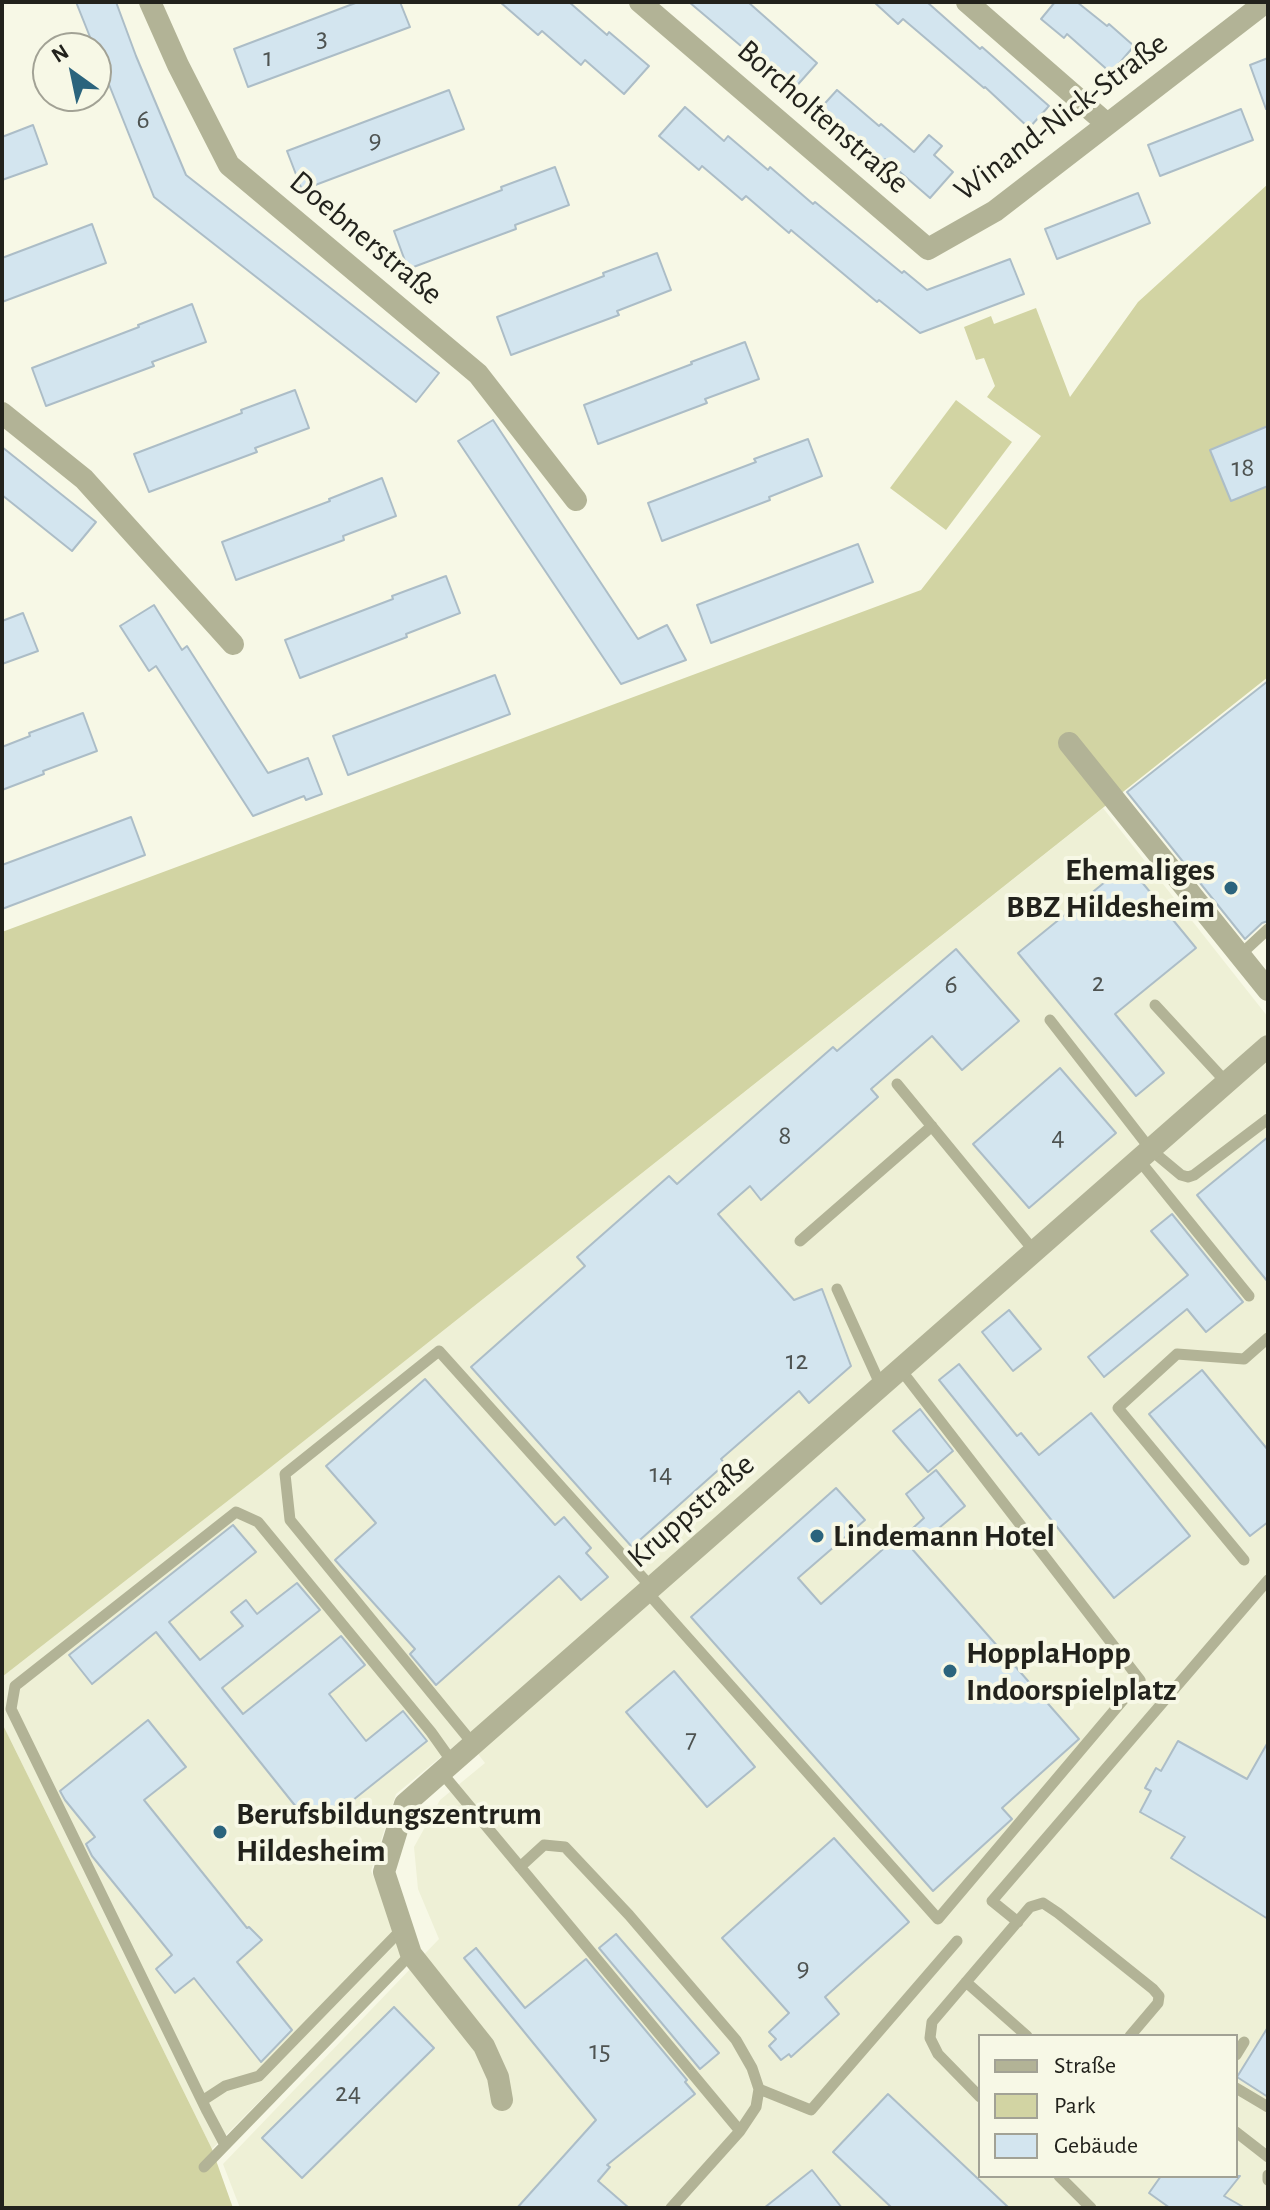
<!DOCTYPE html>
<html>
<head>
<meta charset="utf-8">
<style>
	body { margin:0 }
	#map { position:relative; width:1270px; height:2210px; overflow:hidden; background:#f7f8e6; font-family:"Alegreya Sans",sans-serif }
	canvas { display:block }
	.frame { position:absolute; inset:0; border:4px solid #22221c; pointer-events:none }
	.legend { position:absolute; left:978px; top:2034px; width:260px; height:144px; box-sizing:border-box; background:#f7f8e6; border:2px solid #a2a295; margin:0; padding:10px 14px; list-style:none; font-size:24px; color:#22221c }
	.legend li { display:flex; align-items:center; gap:16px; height:40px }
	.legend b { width:40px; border:2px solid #a2a295 }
	.north { position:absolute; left:32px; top:32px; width:80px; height:80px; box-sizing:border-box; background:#f7f8e6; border:2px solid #a2a295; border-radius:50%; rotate:327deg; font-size:22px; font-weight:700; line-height:32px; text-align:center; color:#22221c }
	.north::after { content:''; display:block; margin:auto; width:28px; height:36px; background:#2b647d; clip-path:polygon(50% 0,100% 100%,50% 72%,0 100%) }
</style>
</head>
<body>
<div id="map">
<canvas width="1270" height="2210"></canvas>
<div class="frame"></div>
<ul class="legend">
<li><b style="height:10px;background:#b2b396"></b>Straße</li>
<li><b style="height:22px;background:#d2d4a3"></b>Park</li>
<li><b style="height:22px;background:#d3e5ef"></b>Gebäude</li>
</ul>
<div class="north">N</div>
</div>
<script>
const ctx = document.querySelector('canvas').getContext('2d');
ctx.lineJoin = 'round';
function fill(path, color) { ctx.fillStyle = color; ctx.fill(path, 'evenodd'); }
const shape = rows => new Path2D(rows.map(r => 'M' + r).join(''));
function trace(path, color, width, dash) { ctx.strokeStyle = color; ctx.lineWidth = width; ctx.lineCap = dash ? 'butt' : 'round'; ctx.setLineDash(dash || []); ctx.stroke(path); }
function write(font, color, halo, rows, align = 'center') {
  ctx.font = font + ' "Alegreya Sans",sans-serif'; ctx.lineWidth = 8; ctx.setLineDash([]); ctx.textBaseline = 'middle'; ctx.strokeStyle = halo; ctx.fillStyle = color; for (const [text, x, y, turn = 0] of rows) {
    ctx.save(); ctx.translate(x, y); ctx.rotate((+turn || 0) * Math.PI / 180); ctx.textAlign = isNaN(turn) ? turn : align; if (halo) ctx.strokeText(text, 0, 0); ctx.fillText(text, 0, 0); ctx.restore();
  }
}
const built = shape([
	[1103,808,1268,1017,1268,2208,240,2208,223,2164,439,1939,418,1889,414,1847,440,1800,485,1763,465,1737,396,1794,371,1871,407,1953,212,2149,2,1723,2,1677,261,1475],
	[980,2036,1236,2036,1236,2176,980,2176]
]);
const green = shape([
	[1268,184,1268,677,261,1475,2,1677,2,932,921,590,1041,436,987,397,995,386,984,358,976,360,964,327,991,316,994,324,1036,308,1070,397,1138,302],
	[956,400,1012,442,946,530,890,488],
	[2,1723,212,2149,233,2208,2,2208]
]);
const building = shape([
	[76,2,116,2,136,56,186,175,439,373,416,402,154,197,76,2],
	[358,2,400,2,410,27,248,87,234,49,358,2],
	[500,2,569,2,607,35,609,32,649,66,624,94,585,60,581,65,542,31,538,35,500,2],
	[689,2,748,2,817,63,793,90,689,2],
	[874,2,927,2,980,49,982,47,1049,106,1029,128,985,87,984,88,903,19,898,24,874,2],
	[1055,2,1077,2,1107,26,1109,24,1134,46,1111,73,1067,34,1064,38,1041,19,1055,2],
	[1268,58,1268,108,1266,109,1250,65,1268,58],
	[449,90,464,129,302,190,287,151,449,90],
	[837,90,879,126,881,124,914,152,929,135,942,146,934,155,953,172,930,198,885,159,881,164,818,111,837,90],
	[685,107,724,141,728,136,768,170,770,167,813,204,815,202,902,273,904,271,927,290,1010,259,1024,294,920,333,879,300,877,302,791,230,789,233,746,196,742,200,702,166,699,170,659,136,685,107],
	[1241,109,1253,140,1160,176,1148,145,1241,109],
	[33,125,47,164,2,180,2,137,33,125],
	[555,167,569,205,515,225,516,229,408,269,394,231,502,190,501,187,555,167],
	[1138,193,1150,223,1057,259,1045,229,1138,193],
	[92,224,106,263,2,302,2,258,92,224],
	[657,253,671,290,617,311,619,315,511,355,497,317,604,276,603,273,657,253],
	[192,304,206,342,152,362,154,366,46,406,32,368,139,327,138,325,192,304],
	[745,342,759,379,705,399,707,403,598,444,584,405,692,364,691,362,745,342],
	[295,390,309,428,255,448,257,452,149,492,134,454,242,413,241,410,295,390],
	[493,420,638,639,667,625,686,660,621,684,458,441,493,420],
	[1268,426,1268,486,1231,501,1210,450,1268,426],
	[808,439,822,476,769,497,770,500,662,541,648,503,756,462,754,459,808,439],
	[2,447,96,522,72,551,2,495,2,447],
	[382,478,396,516,343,536,344,540,236,580,222,542,330,501,329,499,382,478],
	[858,544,873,582,711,643,697,605,858,544],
	[446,576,460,613,406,634,407,637,300,678,285,640,393,599,392,596,446,576],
	[154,605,182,650,187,646,268,773,308,758,322,794,306,800,304,796,253,816,156,666,149,671,120,626,154,605],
	[23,613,38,651,2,664,2,621,23,613],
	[495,675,510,714,348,775,333,736,495,675],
	[1268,681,1268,921,1262,923,1245,939,1127,792,1268,681],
	[83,713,97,751,43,771,44,774,2,790,2,747,30,736,29,733,83,713],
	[131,817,145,855,2,909,2,865,131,817],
	[1127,864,1196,948,1115,1014,1164,1073,1136,1096,1018,953,1127,864],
	[956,949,1019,1021,962,1070,932,1036,871,1089,878,1097,761,1200,750,1186,718,1214,794,1300,822,1289,851,1366,809,1403,799,1391,721,1459,725,1464,632,1547,471,1367,585,1266,577,1257,669,1176,677,1184,833,1047,837,1051,956,949],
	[1060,1068,1116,1133,1029,1208,973,1144,1060,1068],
	[1268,1137,1268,1282,1197,1195,1268,1137],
	[1172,1214,1243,1302,1206,1332,1187,1309,1104,1377,1088,1357,1188,1275,1151,1231,1172,1214],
	[1009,1310,1041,1349,1013,1371,982,1332,1009,1310],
	[959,1364,1017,1436,1021,1433,1039,1455,1091,1413,1190,1536,1114,1598,939,1380,959,1364],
	[1202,1370,1268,1450,1268,1522,1250,1536,1149,1414,1202,1370],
	[425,1379,555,1525,564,1517,591,1548,586,1553,608,1577,581,1600,559,1576,436,1685,410,1654,415,1649,335,1560,376,1523,326,1466,425,1379],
	[920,1409,953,1451,928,1472,893,1431,920,1409],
	[936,1470,965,1506,913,1550,1079,1739,1002,1808,1012,1819,933,1891,691,1617,836,1488,865,1520,798,1578,821,1604,899,1535,902,1538,924,1518,906,1494,936,1470],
	[233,1525,256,1552,169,1622,200,1660,243,1626,231,1612,246,1600,257,1614,297,1583,320,1610,222,1688,243,1714,341,1636,365,1665,329,1694,366,1741,403,1711,427,1741,328,1820,322,1813,309,1823,156,1632,92,1684,69,1655,233,1525],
	[674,1671,755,1767,707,1807,626,1712,674,1671],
	[148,1720,186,1767,144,1800,247,1928,249,1927,262,1940,237,1962,292,2030,261,2062,194,1978,175,1993,156,1969,172,1955,92,1856,86,1844,95,1837,65,1800,60,1791,148,1720],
	[1178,1741,1247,1779,1268,1742,1268,1919,1171,1858,1185,1837,1140,1812,1151,1791,1145,1788,1156,1768,1161,1771,1178,1741],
	[834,1838,909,1922,825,1997,839,2014,791,2057,789,2054,781,2060,769,2046,776,2039,769,2032,789,2013,722,1938,834,1838],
	[616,1934,719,2053,700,2069,599,1948,616,1934],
	[476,1948,525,2008,586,1959,687,2080,685,2082,695,2094,607,2165,610,2167,598,2181,629,2208,517,2208,596,2120,464,1958,476,1948],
	[394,2007,434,2048,302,2178,262,2138,394,2007],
	[1268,2027,1268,2097,1237,2077,1268,2027],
	[888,2094,1009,2208,892,2208,833,2152,888,2094],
	[812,2170,842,2208,764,2208,812,2170],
	[1161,2176,1240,2176,1224,2196,1245,2208,1170,2208,1149,2193,1161,2176]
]);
const lane = shape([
	[1240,955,1268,929],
	[1155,1005,1227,1083],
	[1050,1020,1151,1150,1181,1175,1188,1177,1194,1175,1268,1119],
	[897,1084,1035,1252],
	[1139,1160,1249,1296],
	[800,1241,932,1126],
	[837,1289,881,1386],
	[1244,1560,1118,1408,1177,1354,1244,1359,1268,1338],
	[647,1592,938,1919,1140,1680,901,1370],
	[474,1745,290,1520,285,1474,439,1351,652,1588],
	[442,1773,740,2131,671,2208],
	[520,1867,544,1845,565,1847,629,1915,736,2040,752,2068,759,2089,756,2107,740,2131],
	[1018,1922,992,1901,1268,1580],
	[966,1982,1027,2036],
	[1236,2055,1244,2042],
	[1236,2088,1268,2107],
	[759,2089,811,2110,957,1941],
	[980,2097,938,2054,930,2038,932,2022,1030,1907,1043,1903,1058,1913,1153,1989,1159,1996,1158,2003,1130,2036],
	[202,2101,225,2086,259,2076,403,1928],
	[1236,2132,1268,2157],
	[225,2145,207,2111,11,1709,15,1686,236,1512,258,1522,431,1732,453,1763],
	[204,2167,411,1954],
	[1268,2175,1268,2180],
	[1059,2176,1091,2208]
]);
const street = shape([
	[150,2,178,65,229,165,478,374,576,500],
	[640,2,928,249,995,211,1266,2],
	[967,2,1107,124],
	[2,413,84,479,233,644],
	[1069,743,1268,990],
	[502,2100,498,2077,484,2046,411,1954,384,1872,405,1804,1268,1046]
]);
const markers = [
	[1231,888,8,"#2b647d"],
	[817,1536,8,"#2b647d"],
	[950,1671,8,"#2b647d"],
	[220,1832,8,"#2b647d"]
];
const numberNames = [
	["3",322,38],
	["1",268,58],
	["6",143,120],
	["9",375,140],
	["18",1243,468],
	["2",1098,983],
	["6",951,985],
	["8",785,1136],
	["4",1058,1137],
	["12",797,1361],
	["14",661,1474],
	["7",691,1739],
	["9",803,1968],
	["15",600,2051],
	["24",348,2093]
];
const streetNames = [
	["Borcholtenstraße",823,117,41],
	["Winand-Nick-Straße",1061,117,-37],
	["Doebnerstraße",366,238,40],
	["Kruppstraße",691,1511,-41]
];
const poiNames = [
	["Ehemaliges",1215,870,"right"],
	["BBZ Hildesheim",1215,907,"right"],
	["Lindemann Hotel",833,1536],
	["HopplaHopp",966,1653],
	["Indoorspielplatz",966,1690],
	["Berufsbildungszentrum",236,1814],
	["Hildesheim",236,1851]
];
fill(built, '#eef0d6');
fill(green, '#d2d4a3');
fill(building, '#d3e5ef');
trace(building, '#acbdc7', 2);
trace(lane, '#b2b396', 11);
trace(street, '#b2b396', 22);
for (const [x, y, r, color] of markers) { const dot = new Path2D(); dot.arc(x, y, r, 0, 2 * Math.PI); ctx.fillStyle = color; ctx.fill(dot); trace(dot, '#f7f8e6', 3); }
write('28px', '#4e5351', null, numberNames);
write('32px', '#22221c', '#f7f8e6', streetNames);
write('bold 32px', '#22221c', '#f7f8e6', poiNames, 'left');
</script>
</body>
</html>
